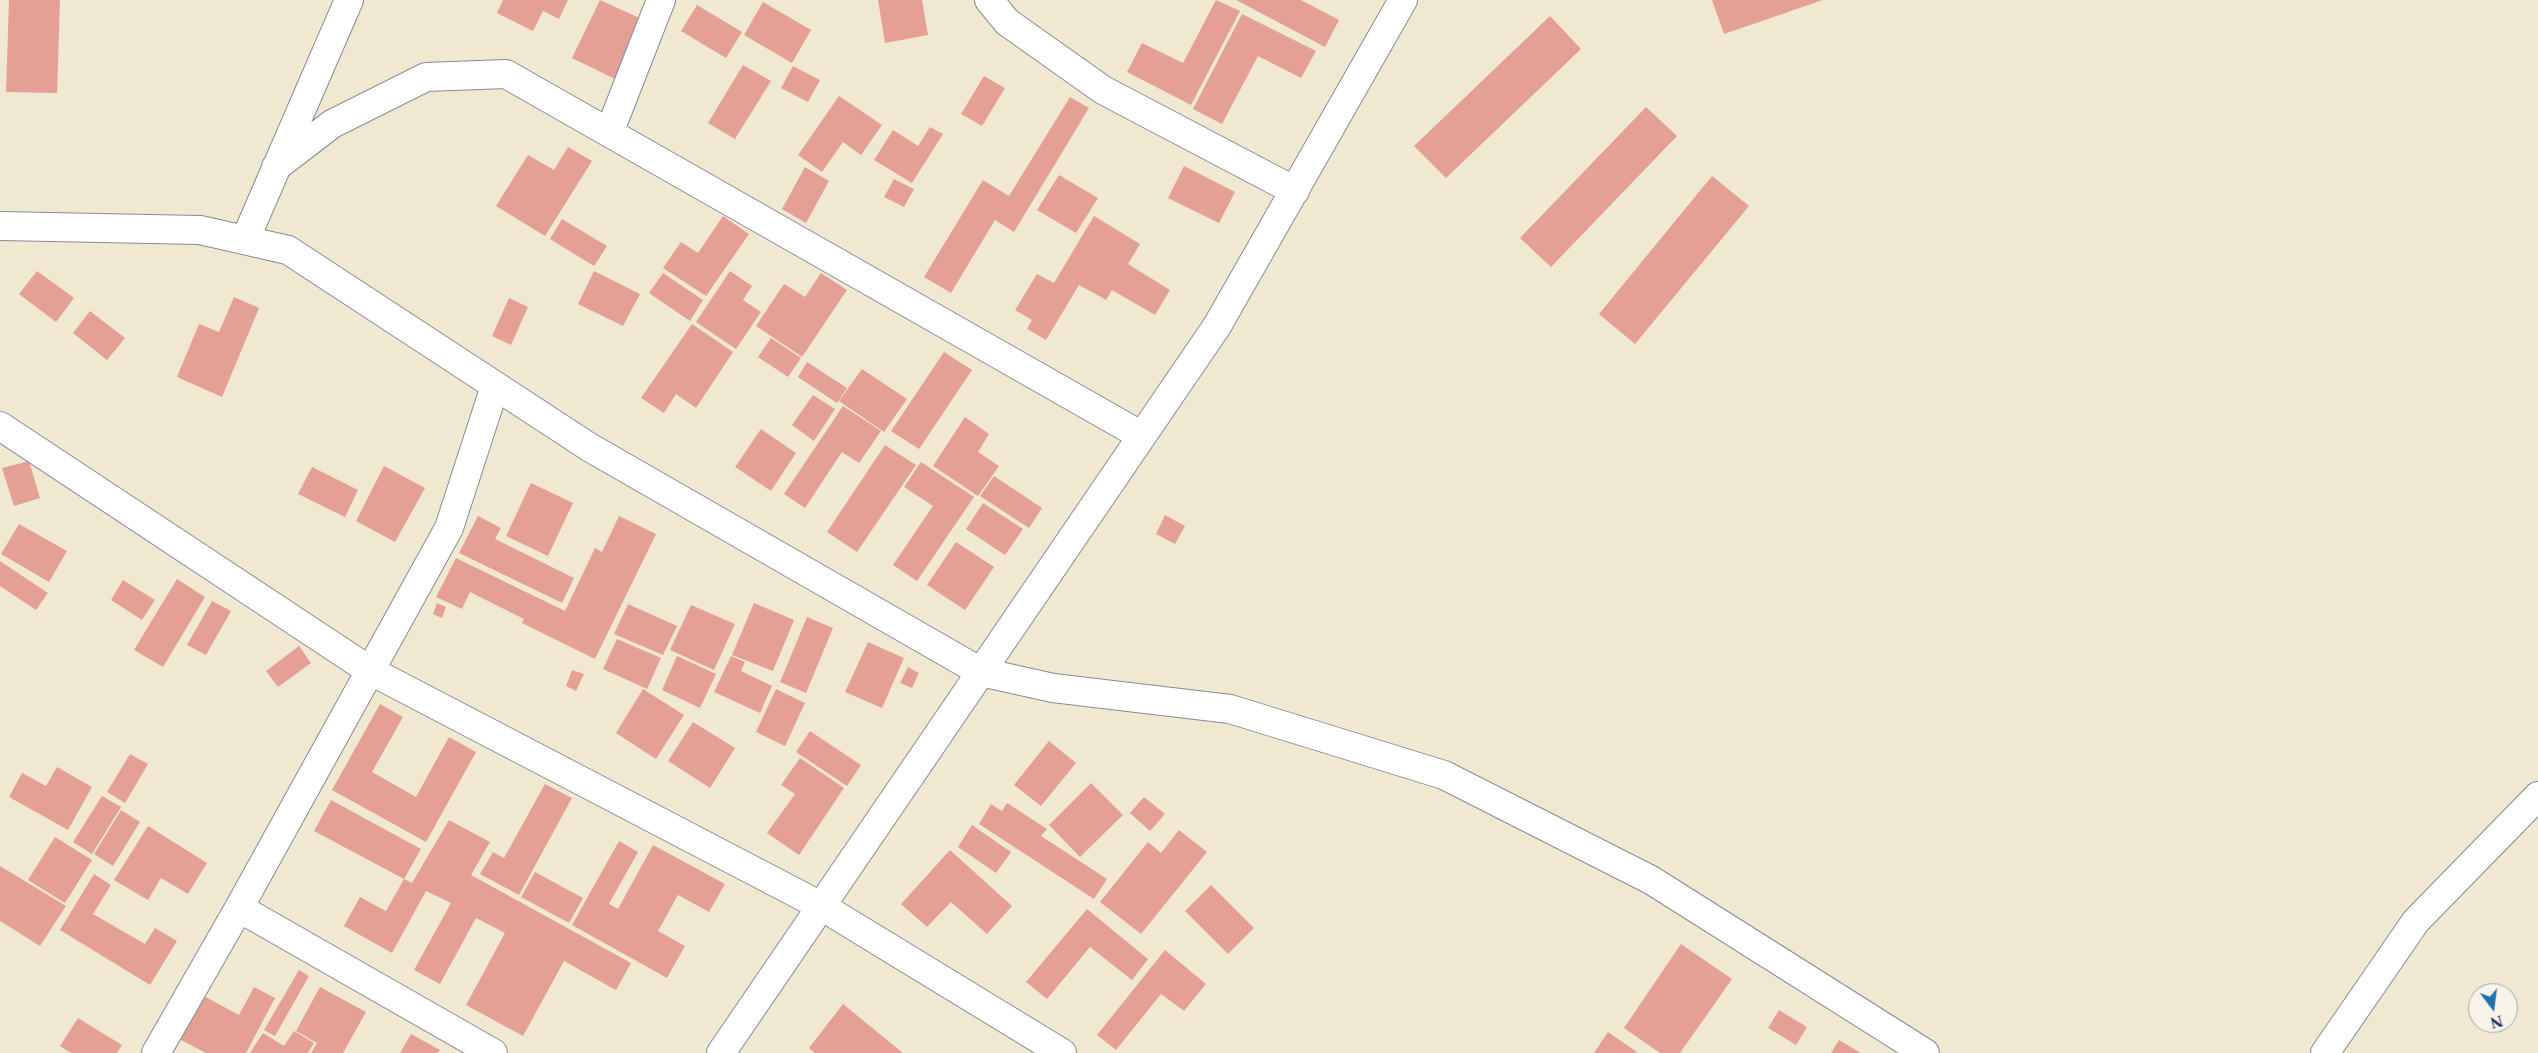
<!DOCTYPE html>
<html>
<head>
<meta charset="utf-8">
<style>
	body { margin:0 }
	#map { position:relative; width:2538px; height:1053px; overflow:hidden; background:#f0e8d0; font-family:"Libre Caslon Text",serif }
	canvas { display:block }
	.north { position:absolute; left:2468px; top:983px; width:50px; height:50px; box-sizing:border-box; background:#f7f3e8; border:1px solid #9fa5b1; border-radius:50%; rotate:165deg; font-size:14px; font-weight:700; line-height:20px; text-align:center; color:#1b2f5e }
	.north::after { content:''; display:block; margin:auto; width:18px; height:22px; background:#1f6fb2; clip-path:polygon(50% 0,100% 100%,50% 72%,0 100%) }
</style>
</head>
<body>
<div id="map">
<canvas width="2538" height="1053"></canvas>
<div class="north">N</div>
</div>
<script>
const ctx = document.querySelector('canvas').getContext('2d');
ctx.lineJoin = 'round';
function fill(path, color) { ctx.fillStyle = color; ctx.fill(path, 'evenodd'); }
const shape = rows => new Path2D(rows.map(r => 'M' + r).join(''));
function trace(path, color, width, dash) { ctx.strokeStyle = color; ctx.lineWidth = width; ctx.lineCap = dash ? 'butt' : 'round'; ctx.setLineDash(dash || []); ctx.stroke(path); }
const building = shape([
	[9,0,60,0,57,93,6,92],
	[503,0,568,0,559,19,543,11,533,31,497,13],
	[600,0,644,20,615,79,572,58],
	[878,0,922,0,928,35,885,43],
	[1216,0,1240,11,1191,105,1127,72,1142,43,1183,63],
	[1236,0,1301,0,1339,20,1325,47],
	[1712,0,1823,0,1724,34],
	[763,2,811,30,792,63,744,35],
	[697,5,742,32,726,58,681,31],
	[1242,14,1316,51,1301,78,1258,56,1222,124,1193,109],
	[1550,16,1581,49,1446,178,1414,146],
	[743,65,771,81,735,139,708,123],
	[793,66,820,80,808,102,781,88],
	[984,76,1005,88,982,126,961,114],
	[839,96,882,125,861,155,843,142,822,172,798,155],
	[1070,97,1089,108,1014,232,995,220,951,293,924,277,983,180,1009,196],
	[1646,107,1677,136,1551,267,1520,238],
	[930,127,943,134,912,183,874,160,893,130,918,146],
	[568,147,592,161,545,236,496,206,528,155,554,170],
	[1184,166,1235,192,1219,223,1168,198],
	[805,167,829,181,806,223,782,209],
	[1059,175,1098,198,1076,233,1037,210],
	[1712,176,1749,206,1635,344,1599,314],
	[894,179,914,189,904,207,884,197],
	[723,216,749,234,706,296,663,268,681,242,698,253],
	[1094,216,1140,244,1128,264,1170,290,1155,315,1112,290,1106,300,1079,285,1046,340,1027,329,1032,320,1015,310,1037,274,1054,283],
	[562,219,607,246,594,266,550,239],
	[37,271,74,298,56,322,19,294],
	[594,271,640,294,623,326,578,304],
	[730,271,752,286,743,300,761,312,736,349,696,322],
	[663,273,703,300,690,321,649,293],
	[821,273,847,290,802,357,756,326,784,284,805,297],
	[234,297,259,308,222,397,177,377,199,324,219,332],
	[509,298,528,307,511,345,492,336],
	[90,311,125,338,107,360,73,333],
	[692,324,733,352,696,408,676,394,664,413,641,398],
	[771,338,801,358,788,377,758,357],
	[944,352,972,370,919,449,891,431],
	[807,362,847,388,837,403,798,377],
	[862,369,907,399,884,432,839,401],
	[813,395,835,409,814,441,792,425],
	[843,406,881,431,859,463,842,452,805,508,784,494],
	[965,417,989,434,978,452,999,466,978,496,933,466],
	[761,429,796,453,771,491,735,467],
	[885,445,916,465,857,552,827,532],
	[29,461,40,498,14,506,2,468],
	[921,462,974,497,917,581,893,565,933,506,904,487],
	[384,466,425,488,395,542,356,521],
	[312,467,358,490,345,517,298,494],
	[994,476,1042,508,1029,528,980,496],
	[531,483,573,503,548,556,506,536],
	[983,503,1023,529,1005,555,966,529],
	[1165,515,1185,526,1175,544,1156,534],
	[478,516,501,528,495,539,574,578,562,603,459,553],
	[619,516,656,534,595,659,522,623,524,619,470,592,462,609,436,597,456,558,565,611,595,548,602,552],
	[19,524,67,551,49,582,1,554],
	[956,542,994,567,965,610,927,585],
	[0,561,48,593,36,610,0,586],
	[177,579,205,597,163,667,134,650],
	[123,580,155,600,142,620,111,600],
	[212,601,231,611,206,655,187,645],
	[437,603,446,607,442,618,433,614],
	[754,603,794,620,773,671,732,655],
	[628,604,677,626,663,655,614,634],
	[691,605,735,624,714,670,670,650],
	[807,617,833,628,806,693,780,682],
	[617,639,661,658,647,689,603,669],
	[868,642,904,658,882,708,845,692],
	[299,646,311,663,278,687,266,671],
	[677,656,716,674,700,708,662,690],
	[731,656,745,662,741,671,772,686,760,713,714,692],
	[908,667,919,673,912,688,900,683],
	[572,670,584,674,576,691,566,686],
	[643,689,684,715,656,759,616,733],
	[776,689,805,703,785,746,756,732],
	[380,704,403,717,372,772,416,797,449,737,476,752,426,842,332,790],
	[693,722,735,748,710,788,668,761],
	[810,731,861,765,847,786,796,752],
	[1049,741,1076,763,1041,806,1014,785],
	[130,754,148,764,125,803,107,792],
	[800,758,844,788,799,855,767,833,795,794,781,785],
	[57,767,92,787,68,830,9,797,22,773,46,786],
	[1091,783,1123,815,1080,857,1049,825],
	[545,784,572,798,519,895,480,874,493,852,504,858],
	[102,796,121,807,92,854,73,842],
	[1144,797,1165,814,1150,831,1130,813],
	[331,800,421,849,404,879,412,883,449,820,490,842,471,875,631,963,616,990,564,961,523,1036,466,1005,505,933,476,918,440,984,414,970,451,903,426,891,392,953,344,926,360,897,386,911,404,879,314,831],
	[1007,803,1047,829,1041,836,1107,879,1094,899,979,824,991,804,1002,811],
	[121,810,140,822,113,866,94,854],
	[972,825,1011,852,996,873,958,847],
	[148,826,207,863,188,894,161,878,148,900,114,880],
	[1179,830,1207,852,1141,934,1100,902,1148,842,1161,853],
	[55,837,92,860,65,903,28,880],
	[619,841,638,852,609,904,618,909,653,845,725,884,709,912,678,895,658,931,685,946,667,978,572,925],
	[950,850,1012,906,987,934,951,902,927,927,901,904],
	[0,866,66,906,40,946,0,921],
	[535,872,583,898,569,923,521,897],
	[94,874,111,885,93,914,145,944,155,928,177,941,150,985,60,930],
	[1211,885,1254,928,1228,954,1185,911],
	[1087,909,1148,959,1132,980,1090,947,1047,999,1026,982],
	[1681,944,1732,979,1680,1053,1660,1053,1624,1028],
	[1165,950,1206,984,1184,1011,1161,994,1116,1050,1097,1035],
	[299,970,309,976,275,1036,264,1030],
	[254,987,275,998,246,1053,206,1053,177,1038,200,994,239,1015],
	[320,987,366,1012,343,1053,311,1053,317,1043,296,1031],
	[843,1004,903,1053,815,1053,809,1048],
	[1779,1010,1807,1027,1796,1045,1768,1028],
	[78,1018,122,1045,117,1053,71,1053,60,1046],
	[294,1031,314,1043,308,1053,250,1053,263,1033,284,1046],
	[1608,1032,1637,1052,1636,1053,1594,1053],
	[411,1034,440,1050,438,1053,400,1053],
	[1839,1040,1861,1053,1831,1053]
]);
const street = shape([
	[989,0,1007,22,1103,90,1295,191],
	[609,133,661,0],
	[276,167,332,124,426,77,506,74,1142,436],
	[0,226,200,230,288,250,589,447,981,672,1053,688,1230,709,1444,775,1651,880,1925,1053],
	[245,240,349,0],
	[0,426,369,670,821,906,1062,1053],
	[239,908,493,1053],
	[156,1053,239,908,449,528,495,386],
	[721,1053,1217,326,1403,0],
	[2325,1053,2416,921,2538,796]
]);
fill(building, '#e5a096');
trace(street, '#868c97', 30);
trace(street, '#fff', 28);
</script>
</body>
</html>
